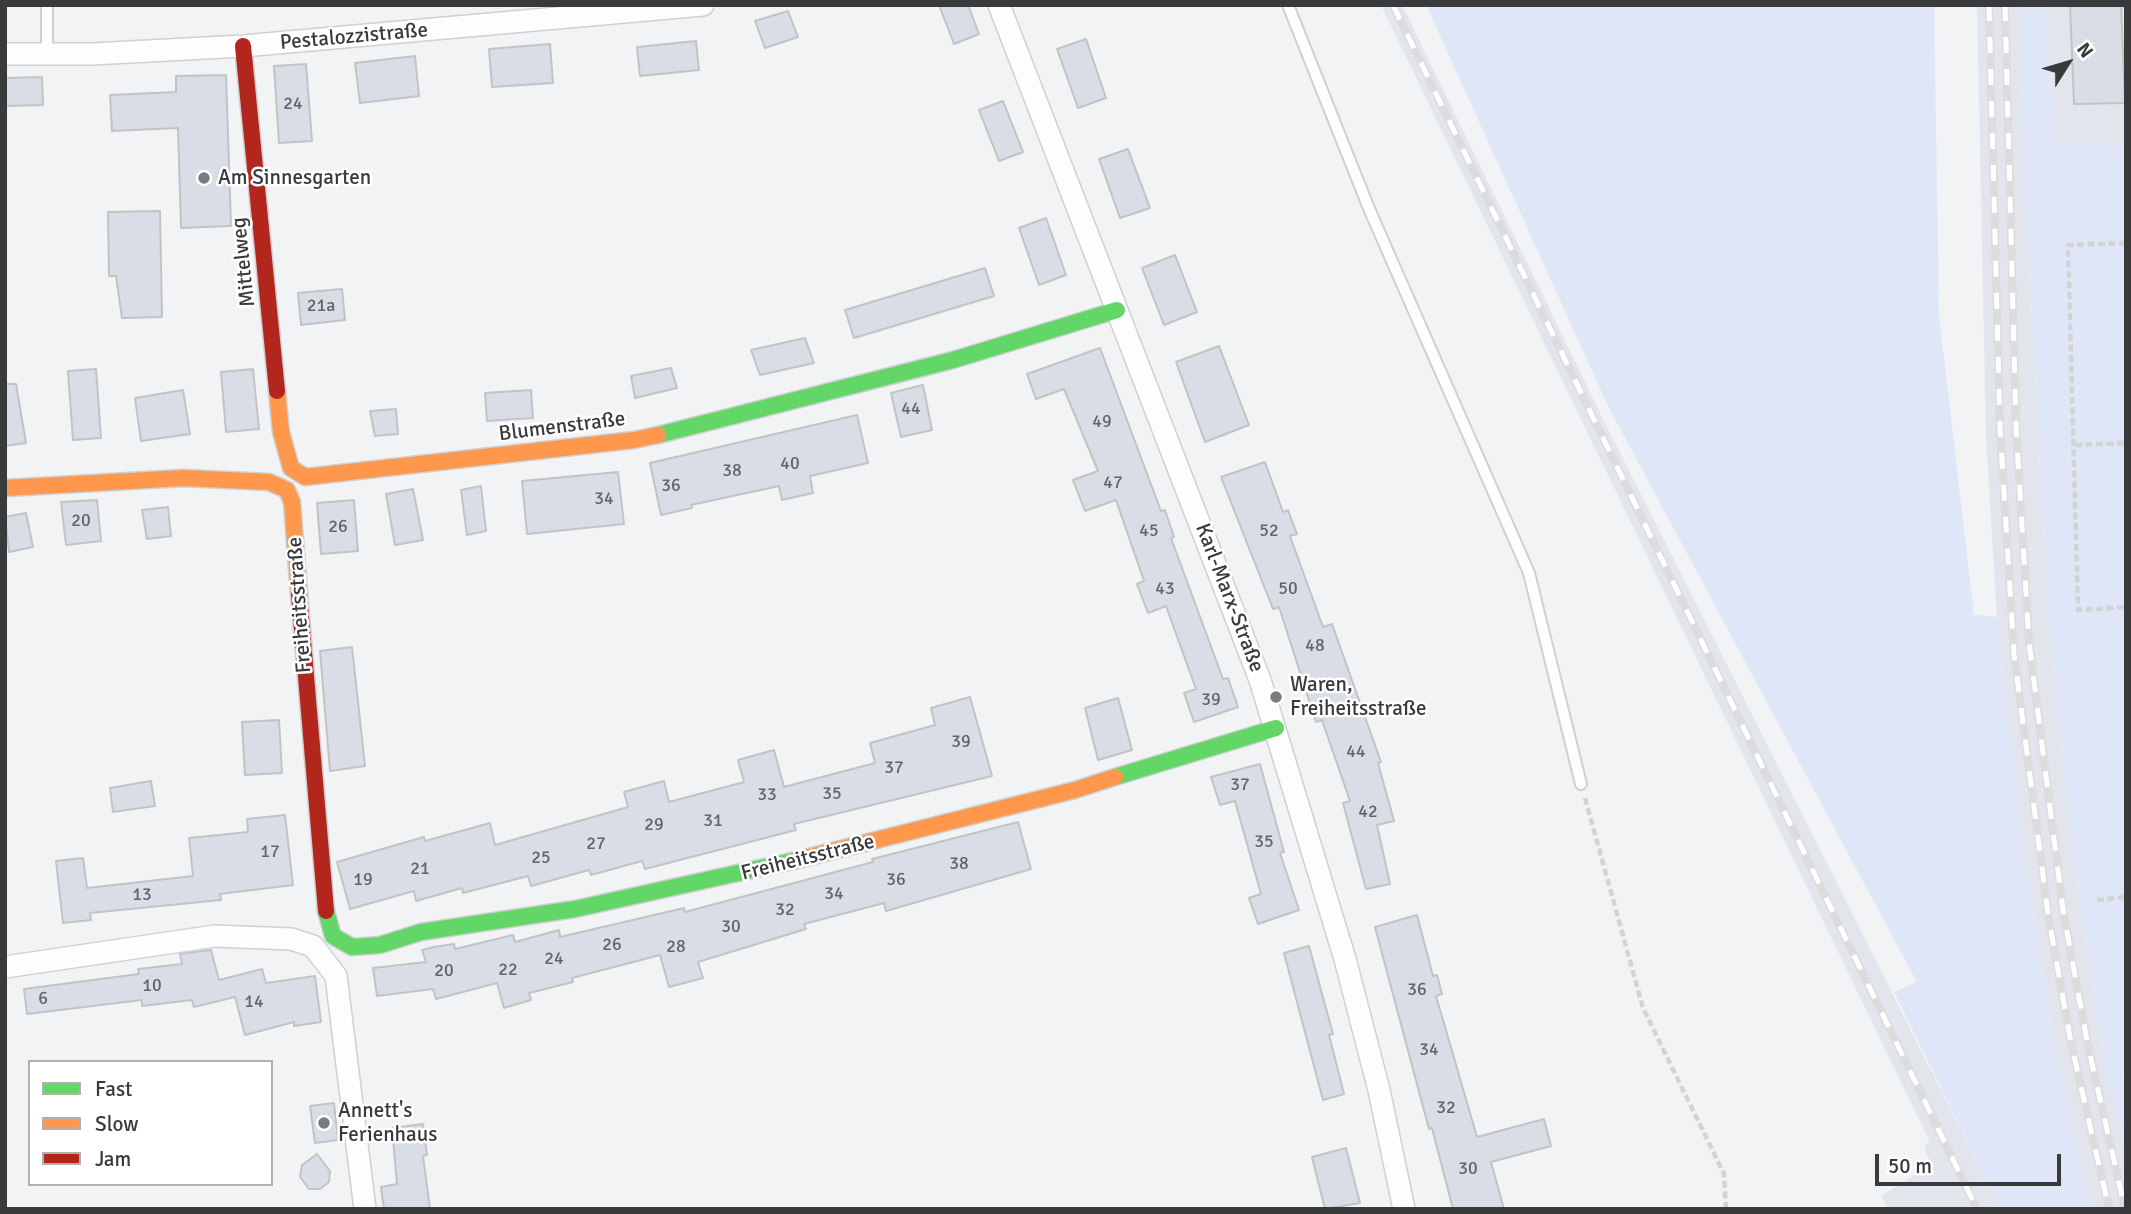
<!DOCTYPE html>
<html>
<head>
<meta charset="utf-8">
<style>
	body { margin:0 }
	#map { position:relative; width:2131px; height:1214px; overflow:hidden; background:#f1f3f5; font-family:Signika,sans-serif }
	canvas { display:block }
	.frame { position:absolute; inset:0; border:7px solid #393a3b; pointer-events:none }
	.legend { position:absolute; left:28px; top:1060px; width:245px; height:126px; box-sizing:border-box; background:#fff; border:2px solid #b0b0b1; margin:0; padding:9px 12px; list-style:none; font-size:21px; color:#393a3b }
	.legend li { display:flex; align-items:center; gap:14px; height:35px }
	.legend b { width:35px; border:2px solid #b0b0b1 }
	.north { position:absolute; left:2033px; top:28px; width:70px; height:70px; -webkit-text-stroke:5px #fff; paint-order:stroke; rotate:53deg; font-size:19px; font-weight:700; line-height:28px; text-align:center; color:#393a3b }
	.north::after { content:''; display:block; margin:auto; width:24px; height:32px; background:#393a3b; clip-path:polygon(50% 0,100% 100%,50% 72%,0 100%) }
	.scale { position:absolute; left:1875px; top:1154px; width:186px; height:32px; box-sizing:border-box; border:4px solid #393a3b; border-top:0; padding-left:9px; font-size:21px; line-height:24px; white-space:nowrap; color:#393a3b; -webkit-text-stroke:5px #fff; paint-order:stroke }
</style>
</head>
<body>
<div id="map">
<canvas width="2131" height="1214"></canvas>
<div class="frame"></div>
<ul class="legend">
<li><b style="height:9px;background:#63d668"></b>Fast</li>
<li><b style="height:9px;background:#ff974d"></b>Slow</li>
<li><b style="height:9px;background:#b3261e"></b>Jam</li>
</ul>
<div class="north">N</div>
<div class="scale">50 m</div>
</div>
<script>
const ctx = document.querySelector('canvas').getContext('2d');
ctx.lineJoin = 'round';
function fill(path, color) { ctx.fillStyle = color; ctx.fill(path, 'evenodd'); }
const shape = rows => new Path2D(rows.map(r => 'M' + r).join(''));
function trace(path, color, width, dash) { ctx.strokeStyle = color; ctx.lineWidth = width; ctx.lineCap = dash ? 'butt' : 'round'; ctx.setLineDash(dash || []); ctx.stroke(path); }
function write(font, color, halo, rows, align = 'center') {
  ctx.font = font + ' Signika,sans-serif'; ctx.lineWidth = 5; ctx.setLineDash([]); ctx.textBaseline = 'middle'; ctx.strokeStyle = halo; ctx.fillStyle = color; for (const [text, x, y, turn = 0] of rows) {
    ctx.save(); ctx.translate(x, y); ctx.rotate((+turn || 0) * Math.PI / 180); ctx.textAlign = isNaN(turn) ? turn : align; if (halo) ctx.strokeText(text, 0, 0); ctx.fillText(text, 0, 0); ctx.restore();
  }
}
const built = shape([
	[1381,5,1402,5,1601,415,2001,1209,1888,1209,1881,1196,1931,1165,1924,1146,1930,1142],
	[1977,5,2020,5,2023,149,2048,617,2071,843,2107,1079,2126,1146,2126,1209,2091,1209,2055,1047,2024,852,1997,617,1986,436],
	[2046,5,2126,5,2126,145,2056,147]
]);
const green = shape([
	[1426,5,1934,5,1939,315,1974,615,1997,617,2024,852,2055,1047,2091,1209,2001,1209,1894,992,1917,982,1609,408],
	[2020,5,2046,5,2056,146,2126,145,2126,1075,2122,1076,2126,1090,2126,1146,2107,1079,2071,843,2048,617,2023,149]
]);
const building = shape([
	[939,5,968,5,979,34,954,44,939,5],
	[2070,5,2121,5,2125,103,2074,104,2070,5],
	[788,11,798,37,765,48,755,21,788,11],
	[1086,39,1106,98,1078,108,1057,49,1086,39],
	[696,41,699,70,640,76,637,47,696,41],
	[550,44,553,83,492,87,489,49,550,44],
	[415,56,419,96,360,103,355,63,415,56],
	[306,64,312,141,279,143,274,66,306,64],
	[226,75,231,226,181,228,178,128,112,131,110,95,176,92,176,76,226,75],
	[42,77,43,105,5,106,5,78,42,77],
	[1003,101,1023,152,999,161,979,110,1003,101],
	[1128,149,1150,208,1120,218,1099,159,1128,149],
	[160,211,162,317,122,318,116,276,109,276,108,212,160,211],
	[1046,218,1066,275,1039,285,1019,228,1046,218],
	[1175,255,1197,312,1164,325,1142,268,1175,255],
	[985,268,994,296,854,338,845,310,985,268],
	[342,289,345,320,301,325,298,293,342,289],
	[805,338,814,363,760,375,751,350,805,338],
	[1219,346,1249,425,1205,442,1176,362,1219,346],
	[1100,348,1161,511,1165,510,1174,537,1171,538,1223,679,1228,678,1238,707,1194,722,1184,693,1196,689,1166,606,1148,613,1137,584,1144,581,1116,500,1085,511,1073,480,1098,471,1064,389,1036,399,1027,374,1100,348],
	[671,368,677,388,635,398,631,376,671,368],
	[96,369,101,438,73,440,68,371,96,369],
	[253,369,259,429,226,432,221,372,253,369],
	[5,384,16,384,26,443,5,446,5,384],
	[923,385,932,430,901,437,891,393,923,385],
	[183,390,190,434,141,441,135,398,183,390],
	[531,390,533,418,487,421,485,393,531,390],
	[396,409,398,434,375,436,370,411,396,409],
	[857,415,868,463,810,476,813,493,782,500,779,486,691,505,692,508,661,515,650,463,857,415],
	[1265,462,1283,512,1288,510,1297,534,1290,536,1323,627,1332,624,1381,762,1378,763,1394,821,1377,825,1390,884,1366,889,1343,803,1350,801,1322,720,1316,722,1279,607,1273,609,1221,477,1265,462],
	[618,472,624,524,527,534,522,481,618,472],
	[481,486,486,531,467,535,461,490,481,486],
	[413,489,423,540,395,545,386,494,413,489],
	[97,500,101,541,66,545,61,502,97,500],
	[354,500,358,551,321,554,317,503,354,500],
	[168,507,171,536,147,539,142,510,168,507],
	[26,513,33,547,9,552,5,517,26,513],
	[352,647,365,766,330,771,320,651,352,647],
	[970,697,992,776,794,824,796,830,645,869,642,861,591,875,589,870,531,886,528,876,463,893,462,888,416,901,414,891,350,909,337,862,424,837,425,841,490,823,495,845,628,807,624,792,664,781,669,802,744,782,738,760,774,750,784,787,875,763,870,743,935,725,931,708,970,697],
	[1118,698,1132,750,1098,760,1085,708,1118,698],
	[279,720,282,773,245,775,242,722,279,720],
	[1260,764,1284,852,1280,853,1299,910,1258,924,1249,898,1261,894,1235,801,1220,805,1211,777,1260,764],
	[151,781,155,806,113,812,110,788,151,781],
	[285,815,293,885,220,894,221,900,90,913,91,920,63,923,56,861,83,858,87,888,193,876,189,838,248,832,247,819,285,815],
	[1018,822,1031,869,886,911,884,903,804,924,806,929,698,962,703,978,669,987,660,955,572,978,573,982,529,993,531,1000,504,1008,497,983,436,999,433,989,377,996,373,968,426,962,422,950,434,947,454,944,455,949,513,935,515,942,559,930,560,937,684,908,685,912,873,862,872,859,1018,822],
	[1417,915,1433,976,1437,975,1442,994,1436,996,1477,1137,1544,1119,1551,1146,1491,1162,1504,1209,1453,1209,1432,1128,1429,1129,1375,927,1417,915],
	[1309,946,1333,1034,1329,1035,1344,1094,1323,1100,1284,953,1309,946],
	[211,950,219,980,262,969,266,983,315,976,321,1022,294,1026,294,1022,245,1035,235,997,194,1007,192,1000,142,1006,142,1000,27,1014,24,989,139,974,138,969,182,964,180,954,211,950],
	[334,1103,338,1140,315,1143,310,1106,334,1103],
	[423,1124,427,1155,423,1156,430,1209,384,1209,381,1187,397,1184,392,1128,423,1124],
	[1346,1148,1360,1203,1325,1209,1312,1157,1346,1148],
	[317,1154,330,1171,329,1182,320,1189,309,1189,300,1177,302,1165,317,1154]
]);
const path = shape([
	[2126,243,2068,245,2078,610,2126,607],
	[2075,445,2126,443],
	[1585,798,1643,1008,1724,1174,1726,1209],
	[2097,900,2126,897]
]);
const lane = shape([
	[47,5,47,53],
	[1288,5,1370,211,1529,573,1581,784]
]);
const street = shape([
	[999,5,1260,680,1345,959,1379,1090,1404,1209],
	[5,54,92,54,243,46,703,5],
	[5,967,215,936,291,939,313,946,336,976,365,1209]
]);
const fast = shape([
	[658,435,953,360,1117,310],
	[1115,777,1276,728],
	[326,911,333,936,352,947,380,945,421,932,575,909,797,860]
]);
const slow = shape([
	[277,391,281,432,291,468,305,477,634,440,658,435],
	[5,488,183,478,269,482,287,490,292,502,299,594],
	[797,860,1075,790,1115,777]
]);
const jam = shape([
	[243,46,277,391],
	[299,594,326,911]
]);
const rail = shape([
	[1393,5,1977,1209],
	[1989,5,2000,428,2014,654,2048,914,2071,1043,2109,1209],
	[2005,5,2016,427,2029,642,2063,910,2087,1041,2125,1209]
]);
const markers = [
	[204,178,7,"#797b7c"],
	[1276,697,7,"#797b7c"],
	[324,1123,7,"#797b7c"]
];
const numberNames = [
	["24",293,104],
	["21a",321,306],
	["44",911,409],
	["49",1102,422],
	["40",790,464],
	["38",732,471],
	["47",1113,483],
	["36",671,486],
	["34",604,499],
	["20",81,521],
	["26",338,527],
	["45",1149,531],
	["52",1269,531],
	["43",1165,589],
	["50",1288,589],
	["48",1315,646],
	["39",1211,700],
	["39",961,742],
	["44",1356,752],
	["37",894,768],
	["37",1240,785],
	["35",832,794],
	["33",767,795],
	["42",1368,812],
	["31",713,821],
	["29",654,825],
	["35",1264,842],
	["27",596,844],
	["17",270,852],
	["25",541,858],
	["38",959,864],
	["21",420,869],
	["19",363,880],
	["36",896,880],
	["34",834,894],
	["13",142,895],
	["32",785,910],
	["30",731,927],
	["26",612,945],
	["28",676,947],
	["24",554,959],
	["22",508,970],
	["20",444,971],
	["10",152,986],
	["36",1417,990],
	["6",43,999],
	["14",254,1002],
	["34",1429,1050],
	["32",1446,1108],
	["30",1468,1169]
];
const streetNames = [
	["Pestalozzistraße",354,37,-5],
	["Mittelweg",244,262,-96],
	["Blumenstraße",562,427,-7],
	["Karl-Marx-Straße",1229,598,69],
	["Freiheitsstraße",300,605,-94],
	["Freiheitsstraße",808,858,-14]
];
const poiNames = [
	["Am Sinnesgarten",218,178],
	["Waren,",1290,685],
	["Freiheitsstraße",1290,709],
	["Annett's",338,1111],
	["Ferienhaus",338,1135]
];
fill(built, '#e2e5ec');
fill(green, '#dee6f7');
fill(building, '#d8dde6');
trace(building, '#c2c3c5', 2);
trace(lane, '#ced0d1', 14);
trace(street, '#ced0d1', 24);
trace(fast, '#ced0d1', 19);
trace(slow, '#ced0d1', 19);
trace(jam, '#ced0d1', 19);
trace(path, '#d3d3d4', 4.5, [7, 3.5]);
trace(lane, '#fdfdfe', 10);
trace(street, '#fdfdfe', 21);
trace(fast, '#63d668', 16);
trace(slow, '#ff974d', 16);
trace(jam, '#b3261e', 16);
trace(rail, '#dcdcdd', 8);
trace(rail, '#fff', 5, [16]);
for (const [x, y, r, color] of markers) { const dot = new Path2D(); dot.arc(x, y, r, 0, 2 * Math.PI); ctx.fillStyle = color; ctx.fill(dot); trace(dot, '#fff', 2.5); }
write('18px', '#626468', null, numberNames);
write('21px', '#393a3b', '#fff', streetNames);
write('21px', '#393a3b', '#fff', poiNames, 'left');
</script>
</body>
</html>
